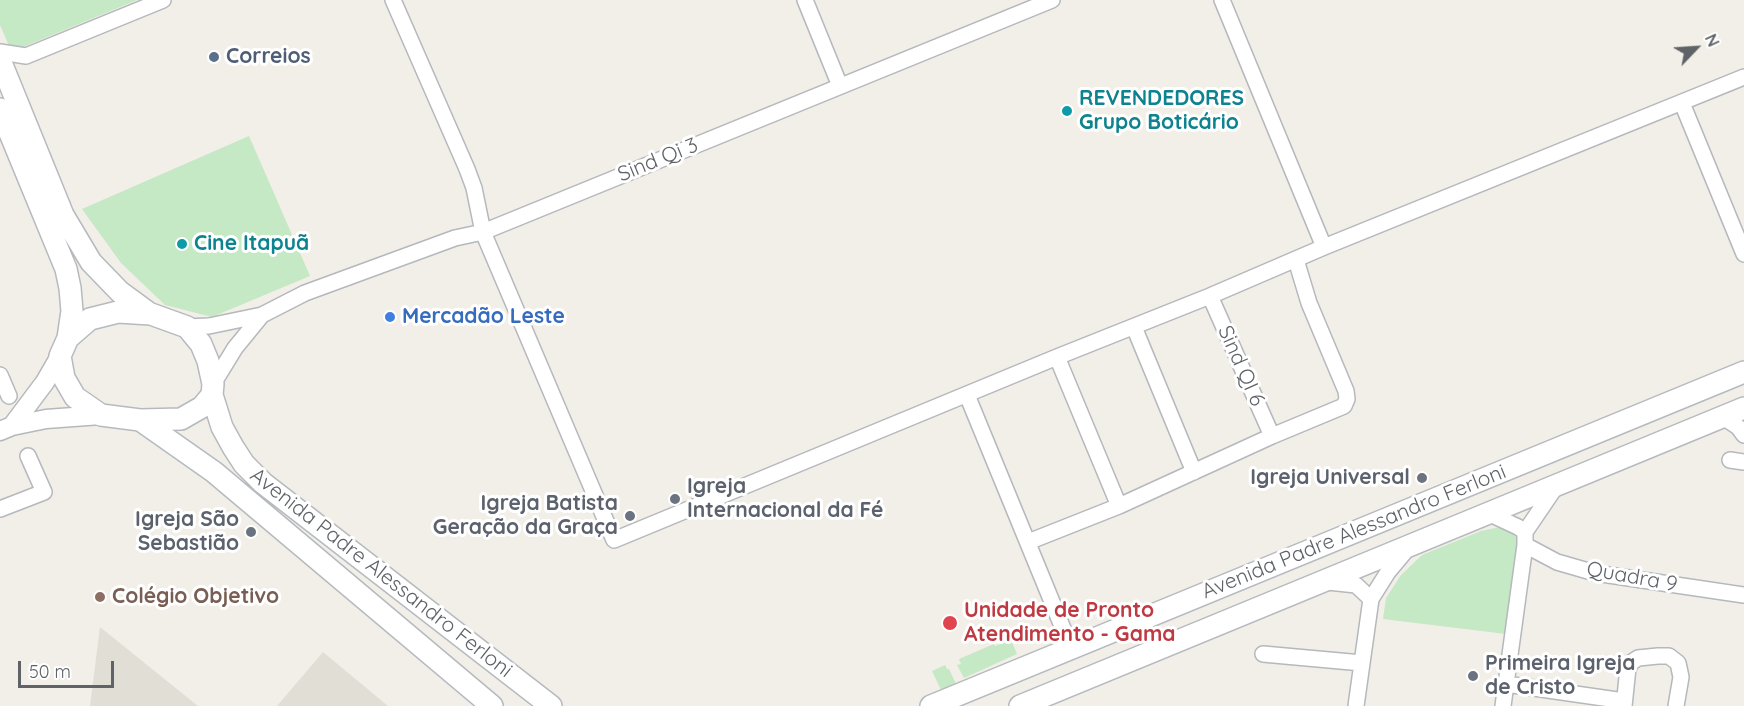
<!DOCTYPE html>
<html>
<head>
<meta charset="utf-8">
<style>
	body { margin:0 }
	#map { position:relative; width:1744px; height:706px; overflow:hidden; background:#f1efe8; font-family:Quicksand,sans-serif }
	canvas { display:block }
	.north { position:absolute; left:1666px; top:18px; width:60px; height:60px; -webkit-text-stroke:4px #fff; paint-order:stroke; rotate:65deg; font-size:16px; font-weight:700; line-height:24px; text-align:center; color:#5f6368 }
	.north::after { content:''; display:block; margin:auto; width:21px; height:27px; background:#5f6368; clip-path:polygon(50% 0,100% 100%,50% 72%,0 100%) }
	.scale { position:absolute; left:18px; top:661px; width:96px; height:27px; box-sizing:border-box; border:3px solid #5f6368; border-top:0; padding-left:8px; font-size:18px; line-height:21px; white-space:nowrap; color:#5f6368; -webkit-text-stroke:4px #fff; paint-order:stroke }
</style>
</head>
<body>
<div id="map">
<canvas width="1744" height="706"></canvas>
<div class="north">N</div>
<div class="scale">50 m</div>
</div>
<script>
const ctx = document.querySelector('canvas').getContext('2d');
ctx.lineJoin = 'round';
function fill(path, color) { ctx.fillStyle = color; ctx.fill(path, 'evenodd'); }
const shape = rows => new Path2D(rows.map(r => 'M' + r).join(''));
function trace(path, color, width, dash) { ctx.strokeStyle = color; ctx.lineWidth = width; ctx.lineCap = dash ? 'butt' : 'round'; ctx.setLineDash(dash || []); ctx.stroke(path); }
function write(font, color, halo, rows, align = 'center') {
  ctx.font = font + ' Quicksand,sans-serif'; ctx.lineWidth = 6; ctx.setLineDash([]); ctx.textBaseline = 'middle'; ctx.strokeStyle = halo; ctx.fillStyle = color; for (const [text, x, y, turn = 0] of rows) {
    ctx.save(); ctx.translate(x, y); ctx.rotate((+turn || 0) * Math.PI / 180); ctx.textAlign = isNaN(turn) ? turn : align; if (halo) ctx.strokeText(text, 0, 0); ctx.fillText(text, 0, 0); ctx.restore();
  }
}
const education = shape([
	[100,627,198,706,90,706],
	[323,652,388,706,277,706]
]);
const green = shape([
	[0,0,137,0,23,47,9,46,0,25],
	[249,136,310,276,212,317,165,305,121,263,82,209],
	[1500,527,1515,535,1518,543,1506,634,1383,619,1386,598,1401,575,1422,555,1481,531],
	[1011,640,1017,654,964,678,957,665,961,664,959,659,994,644,995,646],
	[945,665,947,669,949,669,956,684,941,690,932,671]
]);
const minor = shape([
	[393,0,467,169,474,188,483,232,614,540,1057,357,1210,296,1324,247,1744,77],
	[805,0,840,86],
	[1222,0,1324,247],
	[0,52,26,56,163,0],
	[1682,103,1744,254],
	[1210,296,1272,436],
	[187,327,209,326,262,315,305,293,455,238,483,232,1052,0],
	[1134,327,1194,472],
	[1057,357,1119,506],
	[0,375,9,396],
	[213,384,235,348,262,315],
	[967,395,1071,648],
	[1723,417,1738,427,1744,435],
	[1730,460,1744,462],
	[0,509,44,492,28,456],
	[1488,513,1518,527,1525,532,1557,485],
	[1028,542,1119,506,1272,436,1344,406,1347,399,1346,391,1309,303,1296,260],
	[1525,545,1557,562,1595,573,1744,595],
	[1328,582,1356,585,1371,599,1388,572,1409,547],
	[1263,654,1362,663],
	[1506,684,1624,701],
	[1356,706,1371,599],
	[1503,706,1525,545,1525,532],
	[1624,706,1628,668,1632,662,1638,658,1658,656,1669,656,1678,663,1681,677,1676,706]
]);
const tertiary = shape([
	[12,426,45,382,60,356],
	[0,431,12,426,46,419,101,415]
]);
const secondary = shape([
	[0,60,63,215,91,262,120,292,150,314],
	[0,109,66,269,70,288,72,311,68,338],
	[212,395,222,427,233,447,244,464,263,483,551,706],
	[140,420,181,419,202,407,212,395,213,384,208,361,201,344,187,327,151,314,118,312,90,319,68,338,60,356,64,378,75,397,101,415,140,420,214,472,492,706],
	[931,706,1744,372],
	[1020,706,1744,408]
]);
const markers = [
	[214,57,6,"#5c6f8a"],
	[1067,111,6,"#0f9aa8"],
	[182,244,6,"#0f9aa8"],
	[390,317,6,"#3f7fe0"],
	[1422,478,6,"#6b7280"],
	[675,499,6,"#6b7280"],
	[630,516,6,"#6b7280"],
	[251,532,6,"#6b7280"],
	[100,597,6,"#8d6e63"],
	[950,623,8,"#e0444e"],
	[1473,676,6,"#6b7280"]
];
const serviceNames = [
	["Correios",226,57]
];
const cultureNames = [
	["REVENDEDORES",1079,99],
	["Grupo Boticário",1079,123],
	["Cine Itapuã",194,244]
];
const streetNames = [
	["Sind Qi 3",658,160,-22],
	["Sind QI 6",1241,366,66],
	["Avenida Padre Alessandro Ferloni",1354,532,-22],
	["Avenida Padre Alessandro Ferloni",381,573,38],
	["Quadra 9",1632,577,10]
];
const shopNames = [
	["Mercadão Leste",402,317]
];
const worshipNames = [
	["Igreja Universal",1410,478],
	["Igreja",687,487,"left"],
	["Internacional da Fé",687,511,"left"],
	["Igreja Batista",618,504],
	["Geração da Graça",618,528],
	["Igreja São",239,520],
	["Sebastião",239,544],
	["Primeira Igreja",1485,664,"left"],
	["de Cristo",1485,688,"left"]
];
const educationNames = [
	["Colégio Objetivo",112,597]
];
const healthNames = [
	["Unidade de Pronto",964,611],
	["Atendimento - Gama",964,635]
];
fill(education, '#e1ded6');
fill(green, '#c5e8c5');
trace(minor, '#b5b8bc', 18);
trace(tertiary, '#b5b8bc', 21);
trace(secondary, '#b6babf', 24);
trace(minor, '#fff', 15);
trace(tertiary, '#fff', 18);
trace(secondary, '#fff', 21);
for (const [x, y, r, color] of markers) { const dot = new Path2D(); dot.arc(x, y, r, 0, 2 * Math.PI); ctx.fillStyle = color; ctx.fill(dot); trace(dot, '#fff', 2); }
write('bold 21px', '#4e5e75', '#fff', serviceNames, 'left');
write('bold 21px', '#0d838f', '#fff', cultureNames, 'left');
write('21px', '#5f6368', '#fff', streetNames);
write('bold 21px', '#366cbe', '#fff', shopNames, 'left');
write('bold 21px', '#5b616d', '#fff', worshipNames, 'right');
write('bold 21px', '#785e54', '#fff', educationNames, 'left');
write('bold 21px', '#be3a42', '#fff', healthNames, 'left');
</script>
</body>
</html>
